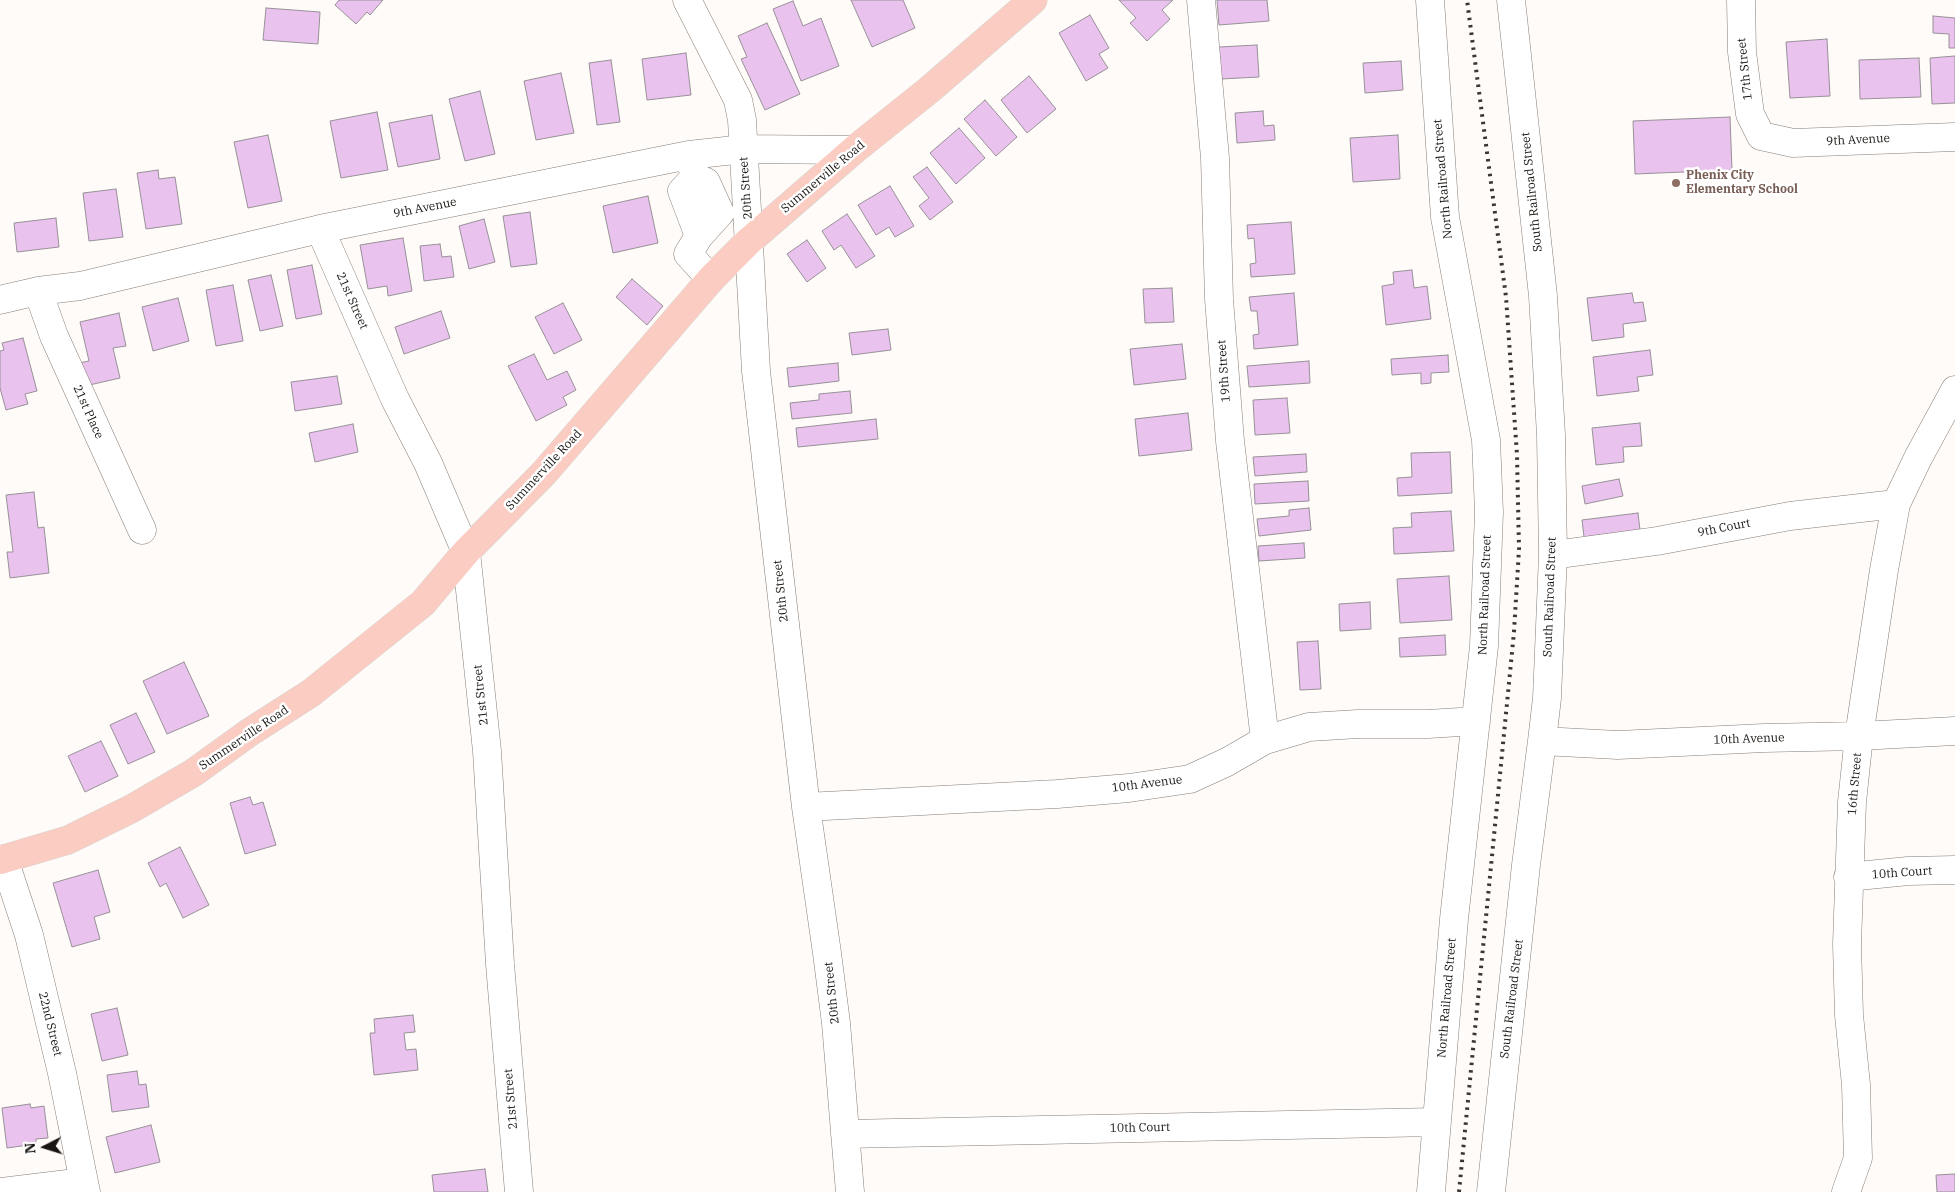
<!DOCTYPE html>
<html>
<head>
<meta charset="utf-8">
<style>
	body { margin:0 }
	#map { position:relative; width:1955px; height:1192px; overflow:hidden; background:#fffbf8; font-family:"IBM Plex Serif",serif }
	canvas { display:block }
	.north { position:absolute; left:20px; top:1122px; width:50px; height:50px; -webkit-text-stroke:4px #fff; paint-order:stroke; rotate:265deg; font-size:14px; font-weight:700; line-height:20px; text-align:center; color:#181512 }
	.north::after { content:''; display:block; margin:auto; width:18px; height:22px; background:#181512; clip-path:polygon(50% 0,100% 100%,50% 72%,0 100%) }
</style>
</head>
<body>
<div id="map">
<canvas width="1955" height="1192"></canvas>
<div class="north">N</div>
</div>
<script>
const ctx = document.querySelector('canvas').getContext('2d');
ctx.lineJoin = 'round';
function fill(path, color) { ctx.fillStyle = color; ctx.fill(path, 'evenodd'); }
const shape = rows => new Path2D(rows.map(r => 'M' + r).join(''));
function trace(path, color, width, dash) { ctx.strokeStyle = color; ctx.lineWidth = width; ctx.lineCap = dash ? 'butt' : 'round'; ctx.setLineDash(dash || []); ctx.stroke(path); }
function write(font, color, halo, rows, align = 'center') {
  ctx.font = font + ' "IBM Plex Serif",serif'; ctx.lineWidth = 5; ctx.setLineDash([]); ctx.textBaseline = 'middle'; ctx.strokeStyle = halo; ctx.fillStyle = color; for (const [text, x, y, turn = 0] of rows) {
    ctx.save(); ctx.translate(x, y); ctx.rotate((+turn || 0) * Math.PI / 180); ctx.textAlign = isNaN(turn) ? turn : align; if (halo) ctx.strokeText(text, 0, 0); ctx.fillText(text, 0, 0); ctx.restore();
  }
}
const building = shape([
	[339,0,383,0,370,15,367,12,356,24,335,5,339,0],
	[851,0,903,0,915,28,872,47,851,0],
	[1119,0,1173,0,1162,10,1170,19,1147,41,1130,23,1136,18,1119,0],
	[1217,0,1267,0,1269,21,1219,25,1217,0],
	[793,1,803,26,821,18,839,66,801,81,773,9,793,1],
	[266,8,320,12,318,44,263,40,266,8],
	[1090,15,1109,48,1099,54,1108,68,1086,81,1059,33,1090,15],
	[1933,16,1955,18,1955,48,1949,48,1949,34,1933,33,1933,16],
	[767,23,800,94,765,110,741,59,747,57,738,36,767,23],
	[1827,39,1830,96,1790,98,1786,42,1827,39],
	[1257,45,1259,77,1221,79,1219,47,1257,45],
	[686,53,691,95,647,100,642,59,686,53],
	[1955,56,1955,103,1932,104,1930,58,1955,56],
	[1919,58,1921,97,1860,99,1859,60,1919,58],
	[611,60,620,122,597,125,589,63,611,60],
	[1401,61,1403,90,1365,93,1363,63,1401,61],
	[561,73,574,133,536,140,524,81,561,73],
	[1029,76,1056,109,1027,133,1001,100,1029,76],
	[480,91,495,154,465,161,449,99,480,91],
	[985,100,1017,137,996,156,964,119,985,100],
	[1263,111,1264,126,1274,125,1275,140,1237,143,1235,113,1263,111],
	[377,112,388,170,341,178,330,121,377,112],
	[432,115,440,159,398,167,389,123,432,115],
	[1730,117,1732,170,1635,174,1633,121,1730,117],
	[959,128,985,158,956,184,930,153,959,128],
	[268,135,282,201,248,208,234,142,268,135],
	[1398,135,1400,179,1353,182,1350,138,1398,135],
	[927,167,953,202,930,220,919,206,929,198,913,177,927,167],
	[158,170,159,179,175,177,182,224,146,229,137,173,158,170],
	[890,186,914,226,895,237,889,227,876,235,858,205,890,186],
	[116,189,123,237,89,241,83,193,116,189],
	[648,196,658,243,613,253,603,206,648,196],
	[530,212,537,264,511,267,503,216,530,212],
	[847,214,875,256,856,268,841,245,834,250,822,231,847,214],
	[56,218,59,247,17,252,14,223,56,218],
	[484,219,495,262,469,269,459,226,484,219],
	[1291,222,1295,274,1251,277,1250,264,1256,263,1254,238,1248,239,1247,225,1291,222],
	[403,238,412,291,388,296,387,286,368,289,360,245,403,238],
	[807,240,826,268,807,282,787,254,807,240],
	[440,244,442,257,451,256,454,277,424,281,420,246,440,244],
	[312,265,322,314,296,319,287,270,312,265],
	[1412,270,1414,288,1427,286,1431,319,1386,325,1382,286,1394,284,1393,272,1412,270],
	[271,275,283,326,260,331,248,280,271,275],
	[632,279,663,306,647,325,616,297,632,279],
	[233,285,243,341,216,346,206,290,233,285],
	[1172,288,1174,322,1145,323,1143,289,1172,288],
	[1294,293,1298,345,1254,349,1253,335,1259,334,1257,311,1251,311,1249,297,1294,293],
	[1632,293,1634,303,1643,302,1646,321,1623,324,1624,337,1592,341,1587,298,1632,293],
	[178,298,189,341,153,351,142,307,178,298],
	[563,303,582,340,554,354,535,317,563,303],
	[441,311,450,338,404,354,395,327,441,311],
	[119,313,126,346,113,348,120,378,85,386,79,363,89,361,80,322,119,313],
	[888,329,891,350,852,355,849,333,888,329],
	[23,338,37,391,25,394,28,404,6,410,0,388,0,351,4,350,2,343,23,338],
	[1182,344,1186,379,1134,385,1130,349,1182,344],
	[1650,350,1653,375,1637,377,1639,391,1597,396,1593,357,1650,350],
	[534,354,547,380,567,371,576,390,563,397,567,405,536,421,508,366,534,354],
	[1448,355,1449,372,1431,373,1431,383,1421,384,1421,373,1392,375,1391,359,1448,355],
	[1309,361,1310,383,1249,387,1247,366,1309,361],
	[838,363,839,381,789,387,787,368,838,363],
	[337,376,342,404,295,411,291,382,337,376],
	[850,391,852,413,792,419,790,403,819,400,819,394,850,391],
	[1287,398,1290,433,1255,435,1253,400,1287,398],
	[1188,413,1192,450,1139,456,1135,419,1188,413],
	[876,419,878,439,798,447,796,428,876,419],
	[1640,423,1642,446,1623,447,1624,462,1596,465,1592,428,1640,423],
	[353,424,358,452,315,462,309,433,353,424],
	[1450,452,1452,493,1398,496,1397,478,1412,477,1411,453,1450,452],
	[1306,454,1307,472,1255,476,1253,457,1306,454],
	[1619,479,1623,496,1585,504,1582,486,1619,479],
	[1308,481,1309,501,1255,504,1254,484,1308,481],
	[34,492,38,528,44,527,49,573,10,578,7,552,13,552,6,495,34,492],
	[1309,508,1311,530,1259,536,1257,519,1289,516,1289,510,1309,508],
	[1451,511,1454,551,1394,554,1393,528,1412,527,1411,513,1451,511],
	[1638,513,1640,530,1584,537,1582,520,1638,513],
	[1304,543,1305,558,1259,561,1258,546,1304,543],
	[1449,576,1452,620,1400,623,1397,579,1449,576],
	[1370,602,1371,629,1340,631,1339,604,1370,602],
	[1445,635,1446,655,1400,657,1399,638,1445,635],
	[1318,641,1321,689,1300,690,1297,642,1318,641],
	[184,662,209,716,167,734,143,681,184,662],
	[136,713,155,752,128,764,110,725,136,713],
	[101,741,118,776,85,792,68,756,101,741],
	[250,797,253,805,263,802,276,845,245,854,230,803,250,797],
	[180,847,209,905,183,918,166,883,160,887,148,863,180,847],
	[98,870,110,912,94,917,100,939,72,947,53,883,98,870],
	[117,1008,128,1055,102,1061,91,1014,117,1008],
	[413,1015,415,1032,404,1033,406,1050,416,1049,418,1070,374,1075,370,1033,375,1033,374,1019,413,1015],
	[137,1071,139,1085,146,1084,149,1107,112,1112,107,1075,137,1071],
	[30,1104,31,1108,44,1106,48,1138,36,1139,36,1144,7,1148,2,1108,30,1104],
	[151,1125,160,1162,115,1173,106,1137,151,1125],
	[485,1169,488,1192,434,1192,432,1175,485,1169],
	[1955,1174,1955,1192,1937,1192,1936,1175,1955,1174]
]);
const minor = shape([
	[687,0,738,100,742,120,756,371,806,807,827,953,836,1023,850,1192],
	[1201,0,1215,158,1219,299,1230,441,1265,740],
	[1430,0,1445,217,1486,440,1489,512,1484,646,1454,919,1431,1192],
	[1741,0,1742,52,1750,114,1761,136,1793,143,1955,137],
	[691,162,695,177,682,191,699,236],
	[695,177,706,182,720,213,699,236,688,254,711,279],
	[320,229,395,399,428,463,466,552,487,751,500,964,519,1192],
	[38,291,54,336,142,530],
	[0,300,38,291,80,286,320,229,689,155,744,149,854,150],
	[1553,555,1657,541,1790,516,1896,504],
	[1542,741,1618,745,1764,738,1859,736,1955,731],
	[806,807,1057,794,1129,788,1190,779,1227,762,1265,740,1309,727,1358,724,1428,724,1476,721],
	[4,859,29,935,62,1073,86,1192],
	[1848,877,1908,871,1955,870],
	[845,1134,1436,1122],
	[0,1192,84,1182],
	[1491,1192,1526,865,1542,741,1547,698,1553,555,1551,435,1543,296,1511,0],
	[1846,1192,1858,1158,1856,1085,1849,1015,1847,944,1852,802,1859,736,1884,570,1896,504,1918,458,1955,390]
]);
const major = shape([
	[0,860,68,840,131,809,193,773,250,732,311,693,423,603,466,552,544,473,711,279,749,241,854,150,929,90,1033,0]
]);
const rail = shape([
	[1459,1192,1514,632,1519,549,1517,455,1506,297,1467,0]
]);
const markers = [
	[1676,183,5,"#8d6e63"]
];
const streetNames = [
	["17th Street",1745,69,-96],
	["9th Avenue",1858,140,-3],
	["Summerville Road",823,177,-40],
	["North Railroad Street",1443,179,-95],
	["20th Street",746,188,-94],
	["South Railroad Street",1532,192,-96],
	["9th Avenue",425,208,-11],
	["21st Street",352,301,66],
	["19th Street",1224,371,-94],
	["21st Place",88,412,66],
	["Summerville Road",544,470,-47],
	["9th Court",1724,528,-11],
	["20th Street",781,591,-96],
	["North Railroad Street",1485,595,-88],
	["South Railroad Street",1550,597,-88],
	["21st Street",481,695,-96],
	["Summerville Road",244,738,-34],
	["10th Avenue",1749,739,-2],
	["10th Avenue",1147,784,-7],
	["16th Street",1855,784,-85],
	["10th Court",1902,873,-4],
	["20th Street",832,993,-96],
	["North Railroad Street",1447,998,-85],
	["South Railroad Street",1512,999,-83],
	["22nd Street",50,1024,76],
	["21st Street",511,1099,-95],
	["10th Court",1140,1128,-1]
];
const educationNames = [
	["Phenix City",1686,176],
	["Elementary School",1686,190]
];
fill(building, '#e9c2ed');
trace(building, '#989198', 1);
trace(minor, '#857d77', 29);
trace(major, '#d5d5d4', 29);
trace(minor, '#fff', 28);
trace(major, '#fbcdc2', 28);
trace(rail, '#393633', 4, [2.5, 5]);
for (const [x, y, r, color] of markers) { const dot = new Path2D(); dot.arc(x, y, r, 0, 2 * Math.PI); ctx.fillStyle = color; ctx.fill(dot); trace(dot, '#fff', 2); }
write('12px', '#181512', '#fff', streetNames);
write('bold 12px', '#785e54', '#fff', educationNames, 'left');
</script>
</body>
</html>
